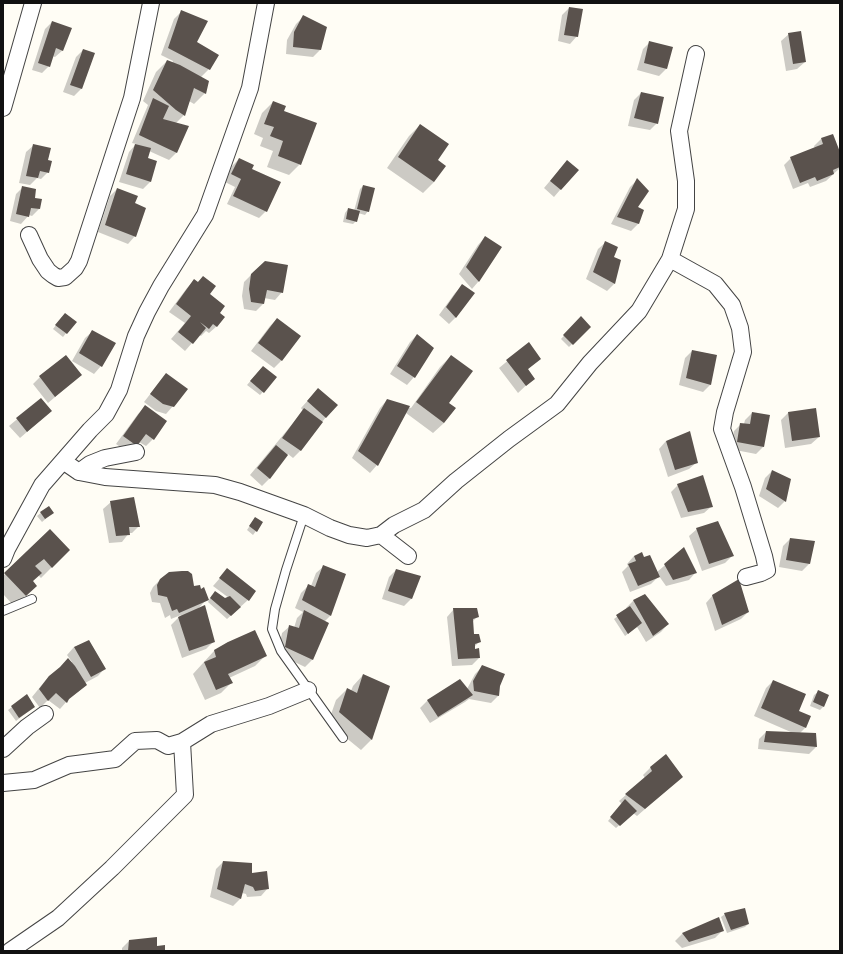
<!DOCTYPE html>
<html>
<head>
<meta charset="utf-8">
<style>
	body { margin:0 }
	#map { position:relative; width:843px; height:954px; overflow:hidden; background:#fffdf5; font-family:Merriweather,serif }
	canvas { display:block }
	.frame { position:absolute; inset:0; border:4px solid #111; pointer-events:none }
</style>
</head>
<body>
<div id="map">
<canvas width="843" height="954"></canvas>
<div class="frame"></div>
</div>
<script>
const ctx = document.querySelector('canvas').getContext('2d');
ctx.lineJoin = 'round';
function fill(path, color) { ctx.fillStyle = color; ctx.fill(path, 'evenodd'); }
const shape = rows => new Path2D(rows.map(r => 'M' + r).join(''));
function trace(path, color, width, dash) { ctx.strokeStyle = color; ctx.lineWidth = width; ctx.lineCap = dash ? 'butt' : 'round'; ctx.setLineDash(dash || []); ctx.stroke(path); }
const shadow = shape([
	[569,8,577,36,570,44,558,41,562,15],
	[182,11,209,69,200,78,205,93,194,104,189,101,184,115,175,124,187,127,176,153,169,160,149,151,147,159,150,182,143,189,119,182,129,152,136,144,132,143,148,105,143,101,156,72,167,61,172,63,173,61,161,55,174,19],
	[303,17,320,50,313,57,286,54,287,40,296,24],
	[52,22,63,50,55,57,52,56,49,66,42,73,32,70,45,29],
	[789,34,805,62,797,69,786,71,781,41],
	[650,42,672,48,666,69,659,76,637,70,643,49],
	[83,50,81,89,74,96,63,92,76,57],
	[641,93,657,123,650,130,628,126,634,100],
	[273,102,283,112,300,164,289,175,267,167,273,151,260,146,263,138,254,134,262,113],
	[420,125,436,160,444,166,434,182,423,193,387,168,409,136],
	[821,139,840,155,840,168,826,181,810,187,808,183,793,189,784,165,791,158,815,149,814,146],
	[34,145,46,161,48,172,41,179,37,178,30,185,19,183,26,152],
	[239,159,251,169,266,211,259,218,227,204,235,187,225,182,232,166],
	[560,169,577,170,554,197,544,188],
	[637,180,636,208,638,224,631,231,611,224,630,187],
	[363,186,368,211,365,215,358,213,356,221,353,224,343,222,345,213,348,209,354,211,360,189],
	[23,187,33,198,41,200,39,209,32,216,29,215,21,224,10,221,16,194],
	[117,189,134,203,135,236,128,244,98,232,110,196],
	[485,237,500,247,478,282,472,289,459,274,478,245],
	[606,242,612,257,620,260,614,284,607,291,586,279,598,249],
	[251,275,282,292,275,300,264,298,263,304,256,311,244,309,242,296,244,282],
	[203,277,209,295,218,313,217,326,209,333,206,331,201,336,199,335,185,351,171,339,185,323,169,312,187,288,194,281,197,283],
	[462,286,456,317,449,324,439,315,455,293],
	[62,317,75,322,63,337,53,329],
	[581,317,589,327,569,347,561,339],
	[277,319,299,337,281,361,274,368,251,351,270,326],
	[93,331,101,366,94,374,72,361,85,338],
	[417,335,433,348,414,377,407,385,390,374,410,342],
	[528,344,540,359,527,370,534,378,518,393,499,368],
	[692,351,716,355,710,385,703,392,679,385,685,358],
	[451,356,448,403,444,423,433,433,406,413,377,465,370,473,352,458,380,408,387,400,411,408,440,367],
	[260,370,276,378,260,395,247,385],
	[166,374,173,406,166,414,156,411,144,402],
	[81,375,48,403,33,384,40,377],
	[311,397,326,417,300,451,293,458,288,454,269,479,262,486,250,475,303,411,301,408],
	[41,399,51,411,20,438,9,426],
	[145,407,153,439,146,446,139,442,129,453,116,444,138,414],
	[752,413,763,447,756,454,730,449,734,431,741,424,744,424,745,420],
	[788,413,819,437,811,444,785,448,781,420],
	[666,441,697,462,689,469,668,477,659,449],
	[772,471,790,480,785,501,778,508,759,496,765,478],
	[678,485,712,506,704,513,681,518,671,492],
	[111,502,139,526,132,533,129,533,122,542,109,543,103,509],
	[48,507,49,516,42,522,37,516],
	[255,518,262,523,253,535,247,530],
	[697,529,732,556,725,563,702,571,689,536],
	[50,531,58,561,41,578,38,575,32,582,36,586,14,606,3,594,3,576],
	[790,539,814,542,809,564,802,571,779,567,783,546],
	[684,549,696,572,689,580,666,586,659,576,651,584,630,592,622,572,628,566,627,564,634,556,642,554,644,559,657,572],
	[324,566,345,574,330,616,324,622,312,660,305,667,278,654,282,633,290,626,294,628,297,618,303,612,295,608,301,593,309,585,311,586,316,573],
	[227,570,248,600,227,619,208,602,212,595,225,599,229,598,213,586],
	[396,570,419,577,411,599,404,606,382,599,389,577],
	[161,579,193,587,207,599,197,610,213,642,206,649,182,658,171,625,181,615,171,619,170,615,165,618,160,603,152,602,150,593,153,587],
	[644,595,668,624,661,632,646,642,637,627,625,636,614,619,627,609,626,608,633,601],
	[713,595,748,612,741,619,715,631,706,603],
	[454,609,477,617,472,622,473,635,480,641,474,647,479,658,472,665,452,666,447,617],
	[89,641,105,668,98,676,85,683,86,685,67,701,60,709,48,700,40,708,32,697,49,676,72,662,67,655,74,647],
	[228,642,266,655,255,666,229,678,232,682,221,693,205,700,193,674,214,651],
	[482,667,499,686,498,696,491,703,469,699,465,702,430,723,420,708,427,701,460,680,467,689,475,674],
	[363,675,372,739,361,750,328,723,336,700,347,689,351,691,353,686],
	[773,681,797,711,805,728,800,733,815,734,816,747,809,754,758,749,759,739,766,732,793,733,754,716,766,688],
	[818,692,823,707,820,710,810,706,814,695],
	[27,696,30,710,16,721,8,710],
	[666,756,682,777,637,816,633,813,616,828,608,821,622,804,619,801,645,778,643,775,650,768],
	[223,862,250,875,268,888,261,896,247,897,246,894,242,893,240,899,233,906,210,897,216,869],
	[725,914,748,924,745,927,727,933,721,917],
	[718,918,722,931,715,938,682,948,675,941,682,934],
	[129,941,155,947,164,951,122,951,122,948]
]);
const building = shape([
	[569,7,583,9,578,37,564,35],
	[181,10,208,21,197,42,219,55,210,70,168,48],
	[303,15,327,27,321,50,293,47,294,32],
	[52,21,72,28,63,51,56,48,50,67,38,63],
	[801,31,806,62,793,64,788,33],
	[649,41,673,47,667,69,644,63],
	[83,49,95,53,82,89,70,85],
	[167,60,180,65,209,81,206,94,194,88,185,116,176,110,153,90],
	[641,92,664,97,658,124,634,118],
	[153,98,169,106,163,119,189,126,177,153,139,135],
	[273,101,286,106,284,111,317,123,301,165,278,156,283,141,270,136,274,127,264,124],
	[420,124,449,144,438,160,446,166,434,182,398,157],
	[833,134,840,152,840,167,833,170,834,174,817,181,815,177,800,183,790,157,823,144,821,138],
	[33,144,51,148,48,160,52,161,49,173,40,171,38,178,26,176],
	[135,144,151,148,148,158,157,161,151,182,126,174],
	[239,158,254,165,252,169,281,182,267,212,233,196,241,179,231,174],
	[567,160,579,170,561,190,550,181],
	[637,178,649,191,638,207,644,210,639,224,617,217],
	[363,185,375,188,369,212,357,209],
	[22,186,36,189,35,198,42,199,40,209,31,208,29,217,16,214],
	[117,188,138,196,135,203,146,208,136,237,105,225],
	[348,208,360,211,357,222,346,219],
	[485,236,502,247,479,282,466,267],
	[605,241,618,247,614,257,621,260,615,284,593,272],
	[265,261,288,265,283,293,267,290,264,304,251,302,249,289,251,274],
	[203,276,216,286,210,294,225,306,220,313,225,317,217,327,213,324,209,329,200,322,206,328,193,344,178,332,191,316,176,304,194,279,198,282],
	[462,284,475,293,456,318,446,307],
	[65,313,77,322,67,334,55,325],
	[581,316,591,327,573,345,563,335],
	[277,318,301,336,282,361,258,343],
	[92,330,116,343,102,367,79,353],
	[417,334,434,348,415,378,397,366],
	[529,342,541,359,528,369,535,379,526,386,506,360],
	[692,350,717,355,711,385,686,378],
	[66,355,82,375,55,397,39,376],
	[451,355,473,371,449,403,456,408,444,423,416,402],
	[263,366,277,377,264,393,250,381],
	[166,373,188,389,174,407,163,404,150,394],
	[318,388,338,405,326,418,307,401],
	[41,398,52,411,27,432,16,418],
	[387,399,410,406,378,466,358,451],
	[145,405,167,421,154,440,146,434,137,446,123,436],
	[304,408,323,422,301,451,282,438],
	[816,408,820,437,792,441,788,412],
	[752,412,770,415,764,447,737,442,740,423,750,424],
	[690,431,698,463,675,470,666,441],
	[276,445,288,455,270,479,257,468],
	[772,470,791,479,786,502,766,489],
	[703,475,713,507,688,512,677,484],
	[134,497,140,527,129,527,130,535,116,536,110,501],
	[49,506,54,513,45,519,40,512],
	[255,517,263,522,257,532,249,526],
	[718,521,734,556,709,564,696,528],
	[50,529,70,550,52,568,44,559,35,566,42,573,33,581,37,586,26,596,4,573],
	[790,538,815,541,810,564,786,560],
	[684,547,697,573,673,580,664,564],
	[642,552,644,557,650,555,660,577,638,586,628,564,636,561,634,556],
	[323,565,346,574,331,616,302,600,308,584,315,587],
	[227,568,256,591,249,601,219,578],
	[396,569,421,576,412,599,388,591],
	[182,571,188,571,192,574,194,586,200,585,201,589,204,587,209,600,179,613,177,609,172,611,167,597,158,595,157,585,160,579,169,572],
	[739,579,749,612,722,625,712,595],
	[215,591,225,598,230,596,241,607,231,616,210,598],
	[645,594,669,624,653,636,633,600],
	[205,605,215,642,189,651,178,617],
	[630,606,642,623,628,634,616,615],
	[453,608,477,608,479,617,473,619,474,634,479,634,481,642,475,644,475,649,479,648,480,658,458,659],
	[304,610,329,623,313,660,285,647,289,625,299,628],
	[255,630,267,656,228,674,233,683,216,690,204,662,216,657,214,650,228,642],
	[89,640,106,669,91,677,74,647],
	[68,658,75,666,87,685,69,699,67,703,56,693,48,701,39,689,49,676,60,667],
	[482,665,505,674,500,686,499,696,474,691,473,681],
	[363,674,390,686,372,740,339,712,347,688,357,693],
	[460,679,473,695,438,717,427,700],
	[773,680,806,694,799,711,811,716,806,728,761,708],
	[818,690,829,695,824,707,813,702],
	[27,694,35,707,19,718,11,706],
	[766,731,816,733,817,747,764,742],
	[666,754,683,777,645,809,625,794,652,771,650,767],
	[625,799,637,811,620,826,610,817],
	[223,861,252,863,252,873,267,871,269,889,255,891,253,887,245,884,241,899,217,889],
	[745,908,749,924,731,930,724,913],
	[719,917,724,931,689,942,682,933],
	[157,937,157,946,165,945,165,951,128,951,129,940]
]);
const lane = shape([
	[304,515,286,570,275,609,272,629,281,651,343,738],
	[3,611,32,599]
]);
const street = shape([
	[3,108,33,3],
	[29,235,40,259,48,271,53,275,58,278,65,277,75,268,79,261,132,98,151,3],
	[670,259,715,284,732,305,740,328,743,352,725,412,722,429,743,487,764,556,767,570,761,573,746,577],
	[63,461,79,472,105,477,215,485,240,492,304,515,330,528,349,535,367,538,381,535,394,525,424,510,456,481,509,439,557,404,590,363,639,311,670,259,686,209,686,181,679,131,696,54],
	[79,472,90,464,105,458,136,452],
	[381,535,408,556],
	[3,559,7,549,42,485,90,430,106,414,119,390,136,336,147,312,161,286,205,215,250,88,266,3],
	[3,749,27,727,45,714],
	[3,783,34,780,69,765,115,759,135,741,157,740,168,746,182,742],
	[10,951,58,918,112,868,185,795,182,742,211,724,269,706,308,690]
]);
fill(shadow, '#0003');
fill(building, '#5a524d');
trace(lane, '#444', 10);
trace(street, '#444', 18);
trace(lane, '#fff', 8);
trace(street, '#fff', 16);
</script>
</body>
</html>
